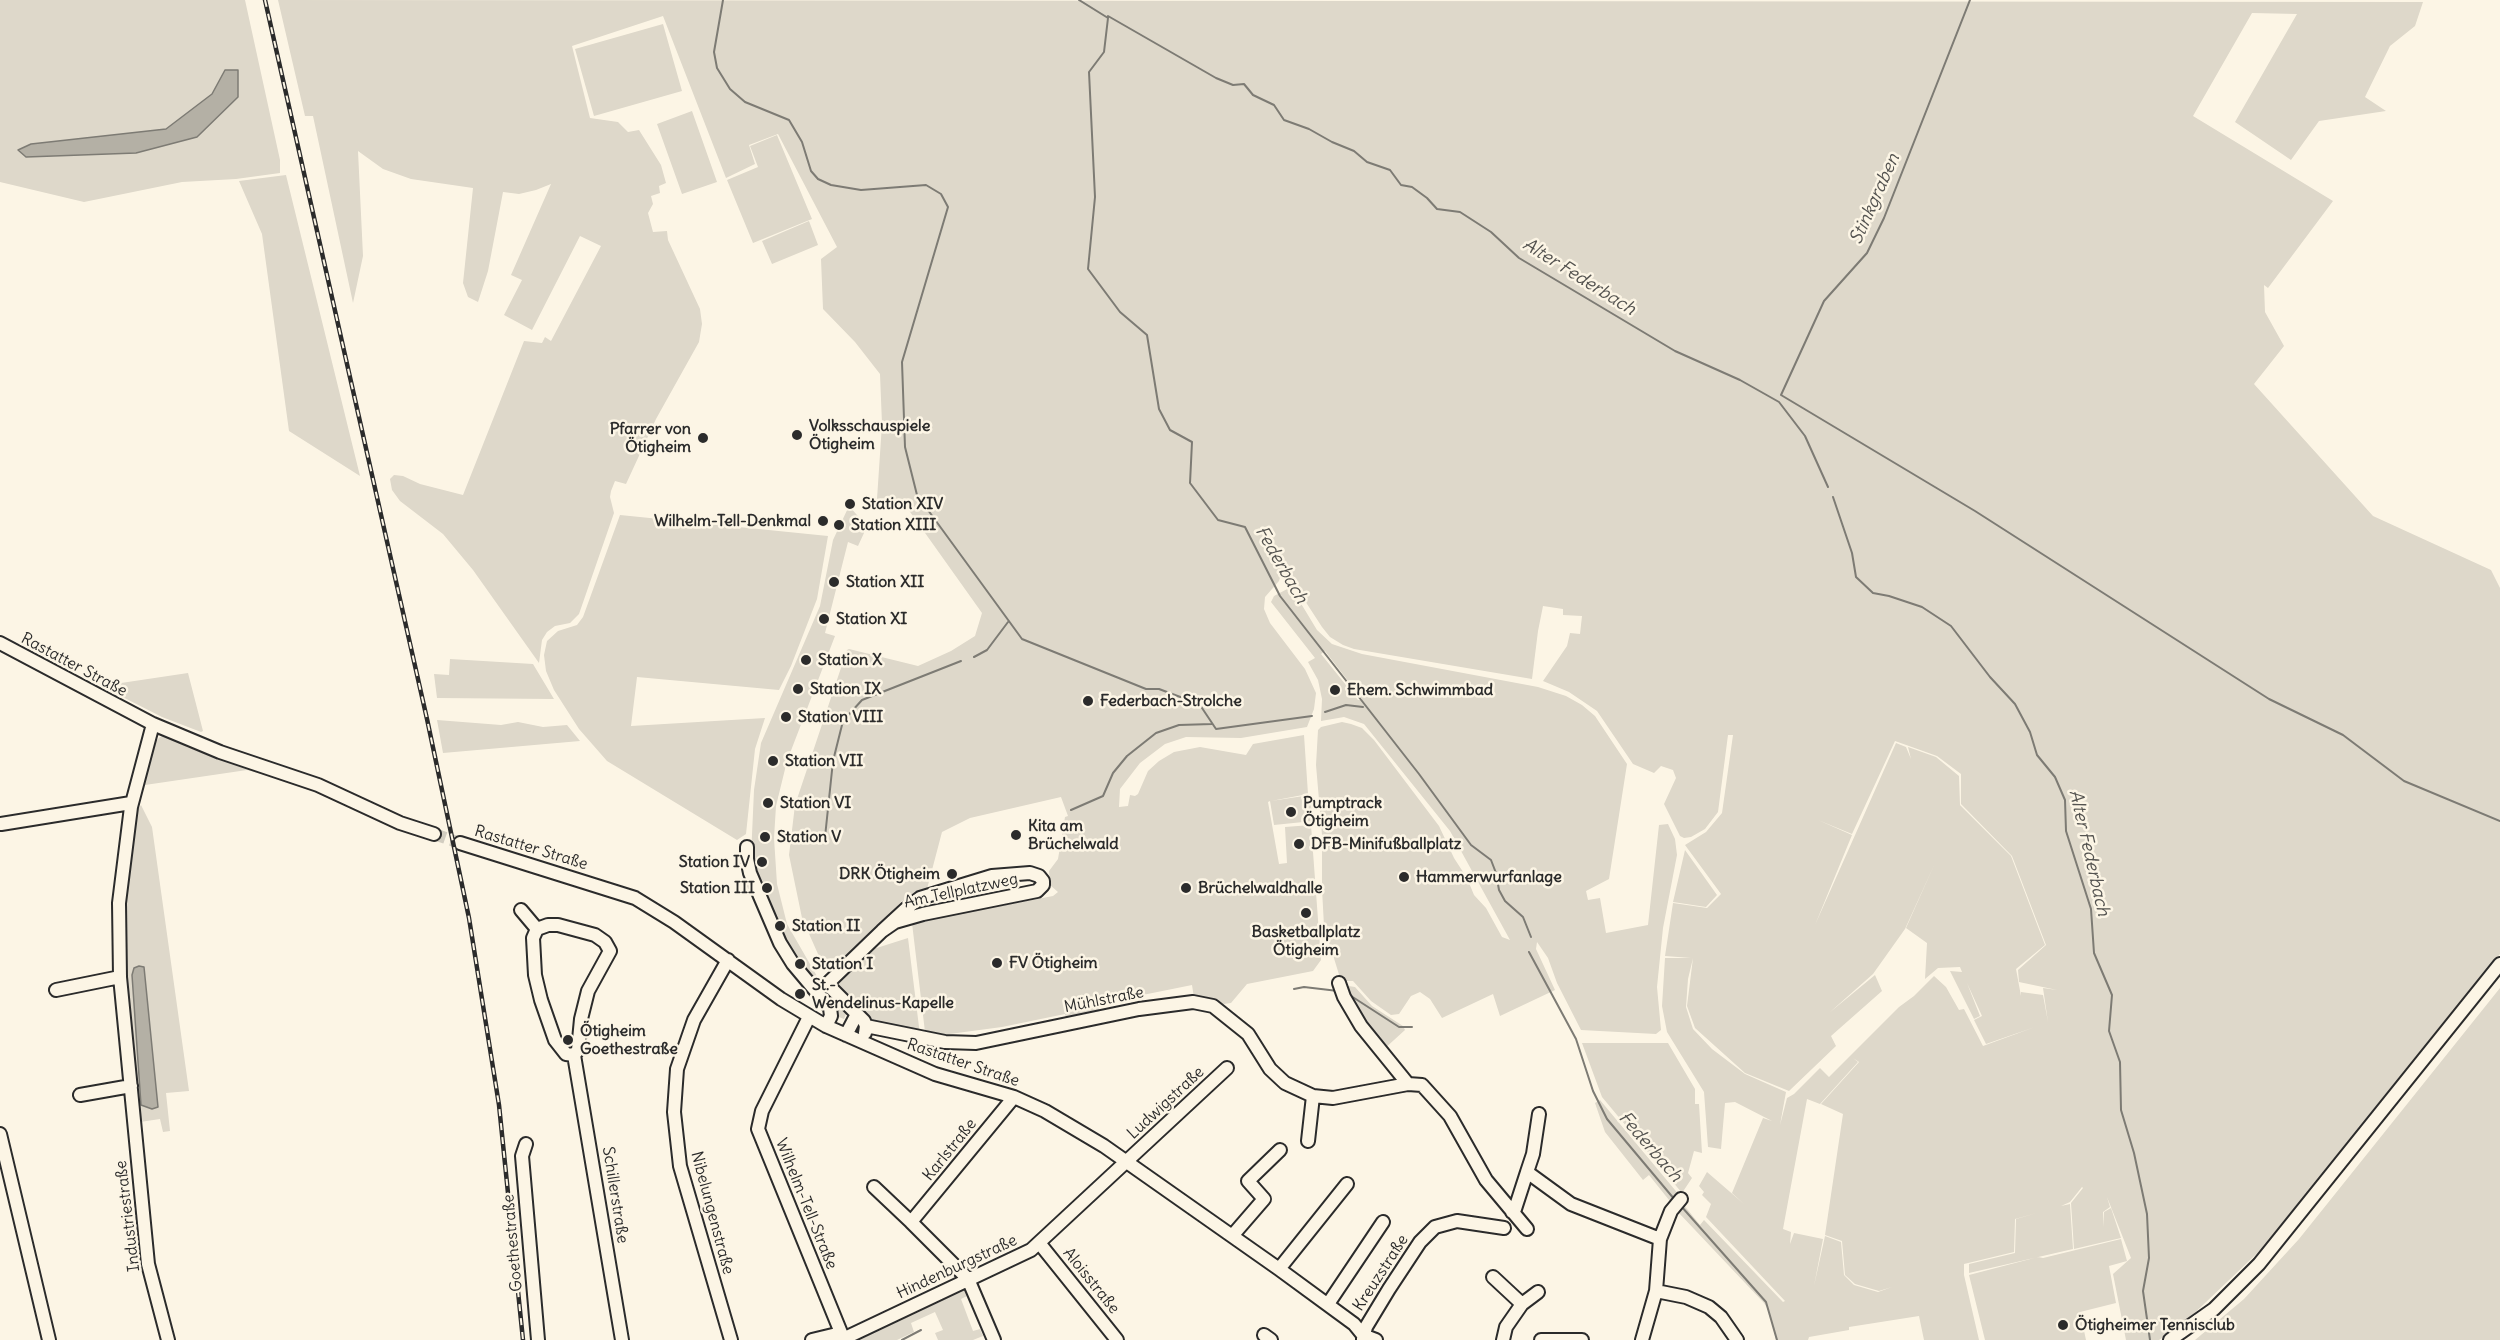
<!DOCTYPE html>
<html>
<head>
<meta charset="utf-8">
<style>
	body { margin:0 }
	canvas { display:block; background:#fcf5e5 }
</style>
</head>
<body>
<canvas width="2500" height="1340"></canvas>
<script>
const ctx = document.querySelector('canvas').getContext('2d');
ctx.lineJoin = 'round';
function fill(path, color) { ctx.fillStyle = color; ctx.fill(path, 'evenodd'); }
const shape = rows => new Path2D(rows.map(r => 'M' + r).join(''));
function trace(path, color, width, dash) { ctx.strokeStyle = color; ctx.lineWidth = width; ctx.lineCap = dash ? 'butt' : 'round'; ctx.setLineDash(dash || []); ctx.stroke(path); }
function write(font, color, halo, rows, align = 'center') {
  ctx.font = font + ' Delius,sans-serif'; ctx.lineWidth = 5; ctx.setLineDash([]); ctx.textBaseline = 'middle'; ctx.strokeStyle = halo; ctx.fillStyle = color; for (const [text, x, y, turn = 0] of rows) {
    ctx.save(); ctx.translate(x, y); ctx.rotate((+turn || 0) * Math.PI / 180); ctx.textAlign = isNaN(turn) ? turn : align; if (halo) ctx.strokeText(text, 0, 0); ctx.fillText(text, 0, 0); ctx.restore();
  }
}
const green = shape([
	[0,0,245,0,280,160,280,173,236,179,182,182,84,202,0,182],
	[278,0,2423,2,2415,26,2390,46,2365,97,2386,111,2319,121,2291,160,2235,122,2297,14,2252,13,2193,116,2333,201,2268,288,2264,285,2265,312,2284,346,2254,384,2373,516,2491,570,2500,588,2500,954,2272,1239,2183,1324,2159,1340,2126,1340,2113,1274,2131,1258,2107,1197,2110,1207,2103,1212,2103,1227,2104,1212,2111,1208,2121,1238,2074,1249,2071,1203,2083,1188,2082,1187,2070,1202,2061,1206,2070,1204,2073,1249,1969,1273,1969,1264,2015,1253,2016,1219,2037,1213,2015,1219,2014,1252,1964,1264,1964,1275,1979,1340,1924,1340,1919,1316,1849,1327,1849,1330,1809,1337,1808,1340,1776,1340,1769,1311,1764,1303,1678,1212,1683,1204,1700,1225,1704,1220,1783,1302,1785,1301,1706,1217,1711,1204,1702,1195,1704,1192,1699,1186,1707,1172,1744,1204,1732,1193,1763,1118,1772,1121,1735,1102,1725,1103,1721,1149,1708,1147,1704,1092,1667,1032,1662,1006,1665,958,1691,958,1665,956,1673,903,1707,908,1721,894,1685,845,1706,832,1722,813,1733,735,1728,735,1718,812,1705,829,1691,837,1684,838,1680,836,1664,804,1676,778,1673,770,1661,766,1654,773,1633,764,1597,711,1569,692,1543,681,1567,646,1570,633,1580,634,1582,616,1563,615,1563,609,1543,606,1538,631,1532,679,1354,649,1343,645,1330,637,1322,627,1283,567,1279,581,1265,597,1264,609,1270,623,1305,669,1316,693,1314,709,1307,727,1241,738,1186,737,1165,744,1140,763,1120,789,1119,807,1128,806,1130,795,1135,796,1138,794,1148,771,1159,761,1174,752,1200,747,1246,755,1253,744,1304,735,1308,794,1271,801,1310,795,1313,821,1274,825,1270,801,1268,802,1279,864,1287,863,1285,827,1311,825,1321,960,1313,971,1247,984,1231,1003,1224,1004,1207,999,1194,998,1192,985,1098,1004,1100,1013,1067,1020,1065,1014,1002,1027,942,1035,925,1032,912,923,1053,896,1058,892,1050,885,1049,871,1058,859,1065,817,1068,816,1061,797,970,818,942,832,927,889,902,901,838,967,822,963,802,918,789,855,795,805,847,650,849,649,918,666,951,651,975,636,982,613,903,502,884,502,877,499,882,424,880,374,855,342,823,309,821,259,837,247,778,134,749,145,755,164,726,178,663,16,572,46,590,118,618,122,628,132,639,130,661,165,666,183,659,186,660,193,651,196,653,204,648,213,653,232,667,231,668,240,700,309,702,324,699,342,656,419,626,484,615,481,611,491,610,497,614,513,579,614,570,623,555,626,547,632,542,640,539,663,473,570,443,534,400,501,392,490,390,479,394,475,403,476,420,484,463,495,524,341,542,343,545,337,551,341,601,246,580,236,532,330,504,315,522,280,511,275,551,184,536,190,519,194,503,192,488,271,478,302,468,297,463,283,473,188,411,179,383,169,358,151,363,256,353,303,313,116,305,116],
	[1895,741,1937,756,1961,774,1961,804,2012,856,2046,945,2018,970,2019,982,2057,990,2043,988,2048,1022,2043,995,2021,992,2021,996,2016,969,2045,945,2011,856,1960,805,1959,776,1936,757,1908,747,1911,759,1906,747,1896,743,1815,925,1852,835,1818,820,1852,834],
	[1935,863,1906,928,1927,943,1925,979,1938,968,1960,967,1962,972,1950,971,1974,1019,1980,1016,1967,983,1982,1016,1974,1020,1986,1044,2035,1027,1983,1046,1964,1009,1959,1010,1946,987,1934,976,1914,996,1899,1007,1829,1077,1820,1068,1794,1094,1787,1098,1780,1125,1786,1092,1745,1074,1712,1049,1693,1029,1686,1007,1688,979,1693,958,1687,1006,1695,1028,1745,1073,1789,1091,1836,1046,1831,1036,1882,991,1875,975,1829,1013,1873,974,1905,929],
	[1853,1058,1859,1062,1821,1104,1843,1114,1825,1235,1842,1241,1845,1275,1855,1284,1879,1291,1892,1287,1878,1292,1854,1285,1844,1275,1841,1242,1825,1236,1814,1286,1823,1239,1794,1233,1790,1244,1791,1232,1783,1229,1807,1099,1820,1104,1858,1062],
	[663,24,682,91,594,116,575,49],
	[692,111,717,182,682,194,657,124],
	[777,135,812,219,753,243,727,180,758,167,750,146],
	[286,175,360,476,289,431,262,234,239,181],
	[809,221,818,245,772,264,762,241],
	[849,506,864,523,864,533,858,546,848,542,825,633,835,636,787,761,776,806,774,838,777,884,787,924,818,978,844,1006,846,1014,844,1019,834,1015,786,947,769,913,751,857,754,790,761,743,820,606,833,540],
	[620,515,828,536,817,599,791,666,779,690,637,677,631,726,765,718,755,749,746,834,737,840,607,761,579,729,554,690,546,671,544,655,547,641,558,631,577,625,583,617],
	[1291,587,1317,630,1332,644,1362,654,1538,687,1566,696,1582,705,1595,716,1627,764,1609,879,1586,891,1588,900,1600,898,1606,933,1648,925,1659,825,1668,824,1675,839,1677,855,1663,928,1657,987,1661,1030,1656,1034,1581,1030,1557,983,1548,958,1537,942,1536,949,1555,990,1500,1016,1493,994,1442,1018,1430,999,1420,992,1411,996,1399,1014,1391,1015,1371,1001,1353,981,1341,981,1324,926,1322,889,1322,835,1316,765,1318,730,1321,727,1342,722,1351,724,1362,728,1374,740,1439,826,1454,858,1467,878,1474,895,1486,908,1502,937,1510,940,1450,831,1364,724,1344,717,1321,721,1322,699,1318,680,1308,662,1315,658,1271,602,1274,596],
	[1325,651,1362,699,1362,700,1358,700,1321,654],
	[450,659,533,664,554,699,437,698,434,674,449,675],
	[188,673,203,731,201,732,162,717,101,686],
	[437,720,501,725,518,722,543,727,567,725,580,741,443,753],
	[166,735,187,747,213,757,229,759,277,775,276,778,247,770,145,785,143,780,152,745,160,737],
	[141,805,152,827,189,1091,166,1093,170,1131,163,1132,160,1119,140,1122,122,948,122,901,134,816],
	[1685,850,1717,895,1706,907,1673,902],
	[908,938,920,1035,869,1024,831,984,864,952],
	[1342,985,1355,987,1372,1006,1403,1026,1405,1030,1383,1050],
	[2500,988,2500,1340,2195,1340,2244,1299,2299,1239],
	[1582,1043,1668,1043,1695,1089,1695,1104,1699,1104,1702,1153,1694,1151,1688,1173,1692,1178,1682,1193,1602,1097],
	[1600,1100,1680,1196,1673,1205,1649,1175,1643,1180,1605,1132,1595,1103],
	[2121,1239,2127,1261,2109,1266,2116,1303,2080,1312,2086,1340,1985,1340,1969,1275,2038,1257,2043,1258],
	[964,1288,967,1296,961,1299,973,1331,980,1329,983,1336,973,1340,938,1340,935,1333,943,1330,935,1312,911,1323,914,1332,897,1340,849,1340]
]);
const water = shape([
	[225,70,238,70,238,97,197,137,136,153,26,157,18,150,31,144,166,129,212,94,225,70],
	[139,966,144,967,158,1107,152,1109,141,1105,132,975,134,968,139,966]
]);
const stream = shape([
	[723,0,714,52,717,68,730,89,745,102,789,120,802,142,811,171,818,179,831,185,861,190,926,185,941,194,948,207,902,362,905,447,917,495,1022,639,1146,689,1159,689,1183,698,1196,699,1216,729,1312,716],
	[1079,0,1108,18,1104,52,1089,72,1095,197,1088,269,1120,312,1147,335,1159,409,1170,430,1192,442,1190,483,1218,520,1245,527,1280,596,1419,774,1471,845,1491,860,1496,873,1499,890,1505,901,1523,917,1531,937],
	[1970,0,1884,218,1867,253,1824,301,1781,395,1975,511,2269,699,2343,735,2404,781,2500,821],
	[1108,16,1216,78,1233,85,1244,84,1253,95,1274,105,1284,120,1309,129,1332,142,1354,151,1367,162,1390,170,1401,185,1412,187,1427,198,1437,209,1460,212,1491,232,1519,258,1675,351,1740,380,1779,402,1805,436,1828,487],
	[1833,497,1852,553,1856,577,1873,593,1889,596,1922,607,1951,626,1990,677,2015,704,2030,732,2037,755,2055,777,2065,800,2066,831,2091,909,2094,953,2112,995,2109,1031,2120,1062,2121,1110,2134,1153,2147,1214,2149,1258,2143,1291,2150,1340],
	[974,657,987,650,1008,622],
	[1325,712,1346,705,1363,707],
	[1071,810,1103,796,1113,773,1127,756,1156,733,1179,725,1212,724],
	[825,837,833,761,843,721,862,700,961,661],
	[1529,952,1576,1039,1593,1091,1607,1119,1675,1200],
	[1294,989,1304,987,1338,991],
	[1348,994,1399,1027,1412,1027],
	[1681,1206,1766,1302,1777,1340],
	[902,1340,921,1330]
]);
const minorTunnel = shape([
	[434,834,460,843]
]);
const minor = shape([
	[0,643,153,724,220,752,318,785,400,823,434,834],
	[153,724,131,807,119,903,120,977,148,1264,168,1340],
	[1,824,131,803],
	[460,843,635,898,674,922,781,999,826,1026,935,1074,1014,1097,1045,1111,1104,1146,1279,1269,1354,1324,1363,1335],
	[747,847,747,859,750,873,780,943,793,964,830,1008,831,1016,826,1026],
	[521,910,537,929],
	[728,960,694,1020,677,1069,674,1112,680,1166,731,1340],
	[1339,983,1344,997,1361,1026,1408,1084],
	[56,990,120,977],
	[809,1017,762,1111,758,1129,844,1340],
	[866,1026,945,1042,976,1043,1139,1009,1193,1002,1213,1006,1248,1034,1270,1069,1285,1083,1313,1096,1333,1098,1408,1084,1422,1085,1450,1116,1486,1180,1527,1229],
	[865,1033,866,1026,864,1021,827,984,882,931,907,908,920,898,992,876,1030,873,1039,876,1043,881,1043,885,1037,891,923,914,895,922,882,931],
	[846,1035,857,1014],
	[574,1055,566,1054,555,1040,541,1000,535,975,533,938,537,929,548,925,558,925,595,935,605,942,610,951,588,991,581,1019,578,1050,574,1055,622,1340],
	[80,1095,131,1086],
	[0,1134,49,1340],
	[1308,1141,1313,1096],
	[526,1144,522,1156,538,1340],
	[1527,1172,1533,1154,1539,1114],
	[874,1187,911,1222],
	[1512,1212,1515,1209,1527,1172,1571,1204,1660,1239],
	[1232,1236,1264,1199,1248,1181,1280,1150],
	[1040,1244,1117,1340],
	[1279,1269,1347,1184],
	[1493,1277,1522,1304],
	[1656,1291,1686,1297,1709,1307,1721,1317,1737,1340],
	[1328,1304,1383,1222],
	[1264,1335,1271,1340],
	[1363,1335,1376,1340],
	[843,1339,1031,1250,1227,1068],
	[1363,1339,1366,1327,1389,1289,1420,1242,1435,1227,1457,1221,1504,1228],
	[812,1340,841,1333],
	[994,1340,968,1279,911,1222,1014,1097],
	[1503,1340,1506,1327,1522,1304,1538,1292],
	[1541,1340,1582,1340],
	[1642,1340,1656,1291,1660,1239,1671,1211,1681,1199],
	[2170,1340,2214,1309,2259,1264,2500,964]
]);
const rail = shape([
	[265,0,427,719,469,918,499,1105,523,1340]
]);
const markers = [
	[797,435,6,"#2b2b2b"],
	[703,438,6,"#2b2b2b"],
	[850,504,6,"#2b2b2b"],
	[823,521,6,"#2b2b2b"],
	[839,525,6,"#2b2b2b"],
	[834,582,6,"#2b2b2b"],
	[824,619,6,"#2b2b2b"],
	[806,660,6,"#2b2b2b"],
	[798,689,6,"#2b2b2b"],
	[1335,690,6,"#2b2b2b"],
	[1088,701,6,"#2b2b2b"],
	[786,717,6,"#2b2b2b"],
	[773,761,6,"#2b2b2b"],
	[768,803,6,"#2b2b2b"],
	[1291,812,6,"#2b2b2b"],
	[1016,835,6,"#2b2b2b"],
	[765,837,6,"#2b2b2b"],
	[1299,844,6,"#2b2b2b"],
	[762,862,6,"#2b2b2b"],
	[952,874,6,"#2b2b2b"],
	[1404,877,6,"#2b2b2b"],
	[767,888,6,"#2b2b2b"],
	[1186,888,6,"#2b2b2b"],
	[1306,913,6,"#2b2b2b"],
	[780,926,6,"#2b2b2b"],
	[997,963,6,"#2b2b2b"],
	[800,964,6,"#2b2b2b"],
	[800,994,6,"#2b2b2b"],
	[568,1040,6,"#2b2b2b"],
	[2063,1325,6,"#2b2b2b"]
];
const poiNames = [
	["Volksschauspiele",809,426],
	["Ötigheim",809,444],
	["Pfarrer von",691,429,"right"],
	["Ötigheim",691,447,"right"],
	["Station XIV",862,504],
	["Wilhelm-Tell-Denkmal",811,521,"right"],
	["Station XIII",851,525],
	["Station XII",846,582],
	["Station XI",836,619],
	["Station X",818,660],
	["Station IX",810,689],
	["Ehem. Schwimmbad",1347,690],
	["Federbach-Strolche",1100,701],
	["Station VIII",798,717],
	["Station VII",785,761],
	["Station VI",780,803],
	["Pumptrack",1303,803],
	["Ötigheim",1303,821],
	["Kita am",1028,826],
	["Brüchelwald",1028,844],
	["Station V",777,837],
	["DFB-Minifußballplatz",1311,844],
	["Station IV",750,862,"right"],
	["DRK Ötigheim",940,874,"right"],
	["Hammerwurfanlage",1416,877],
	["Station III",755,888,"right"],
	["Brüchelwaldhalle",1198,888],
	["Station II",792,926],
	["Basketballplatz",1306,932,"center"],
	["Ötigheim",1306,950,"center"],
	["FV Ötigheim",1009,963],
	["Station I",812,964],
	["St.-",812,985],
	["Wendelinus-Kapelle",812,1003],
	["Ötigheim",580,1031],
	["Goethestraße",580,1049],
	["Ötigheimer Tennisclub",2075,1325]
];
const streetNames = [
	["Rastatter Straße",74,665,28],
	["Rastatter Straße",531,848,17],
	["Am Tellplatzweg",961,891,-12],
	["Mühlstraße",1104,1000,-11],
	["Rastatter Straße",963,1063,19],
	["Ludwigstraße",1166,1103,-43],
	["Karlstraße",950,1150,-51],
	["Schillerstraße",615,1195,81],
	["Wilhelm-Tell-Straße",806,1204,68],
	["Nibelungenstraße",712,1213,75],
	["Industriestraße",128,1216,-97],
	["Goethestraße",513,1243,-95],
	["Hindenburgstraße",957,1267,-25],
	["Kreuzstraße",1381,1273,-57],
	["Aloisstraße",1091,1281,51]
];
const waterNames = [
	["Stinkgraben",1875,199,-66],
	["Alter Federbach",1579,277,32],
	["Federbach",1281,565,60],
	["Alter Federbach",2089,853,77],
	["Federbach",1650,1147,49]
];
fill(green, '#ded8ca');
fill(water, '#b4b0a5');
trace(water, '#7d7b74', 1.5);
trace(stream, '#7d7b74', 2);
trace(minorTunnel, '#d2cdc0', 12, [12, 6]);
trace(minor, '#2b2b2b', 16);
trace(minor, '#fcf5e5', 12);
trace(rail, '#2b2b2b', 4.5);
trace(rail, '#fcf5e5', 2, [7]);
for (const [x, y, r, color] of markers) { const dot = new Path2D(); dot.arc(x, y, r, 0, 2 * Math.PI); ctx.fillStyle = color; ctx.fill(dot); trace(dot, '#fcf5e5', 2); }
write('bold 16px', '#2b2b2b', '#fcf5e5', poiNames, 'left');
write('16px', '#2b2b2b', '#fcf5e5', streetNames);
write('italic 18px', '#545350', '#fcf5e5', waterNames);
</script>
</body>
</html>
